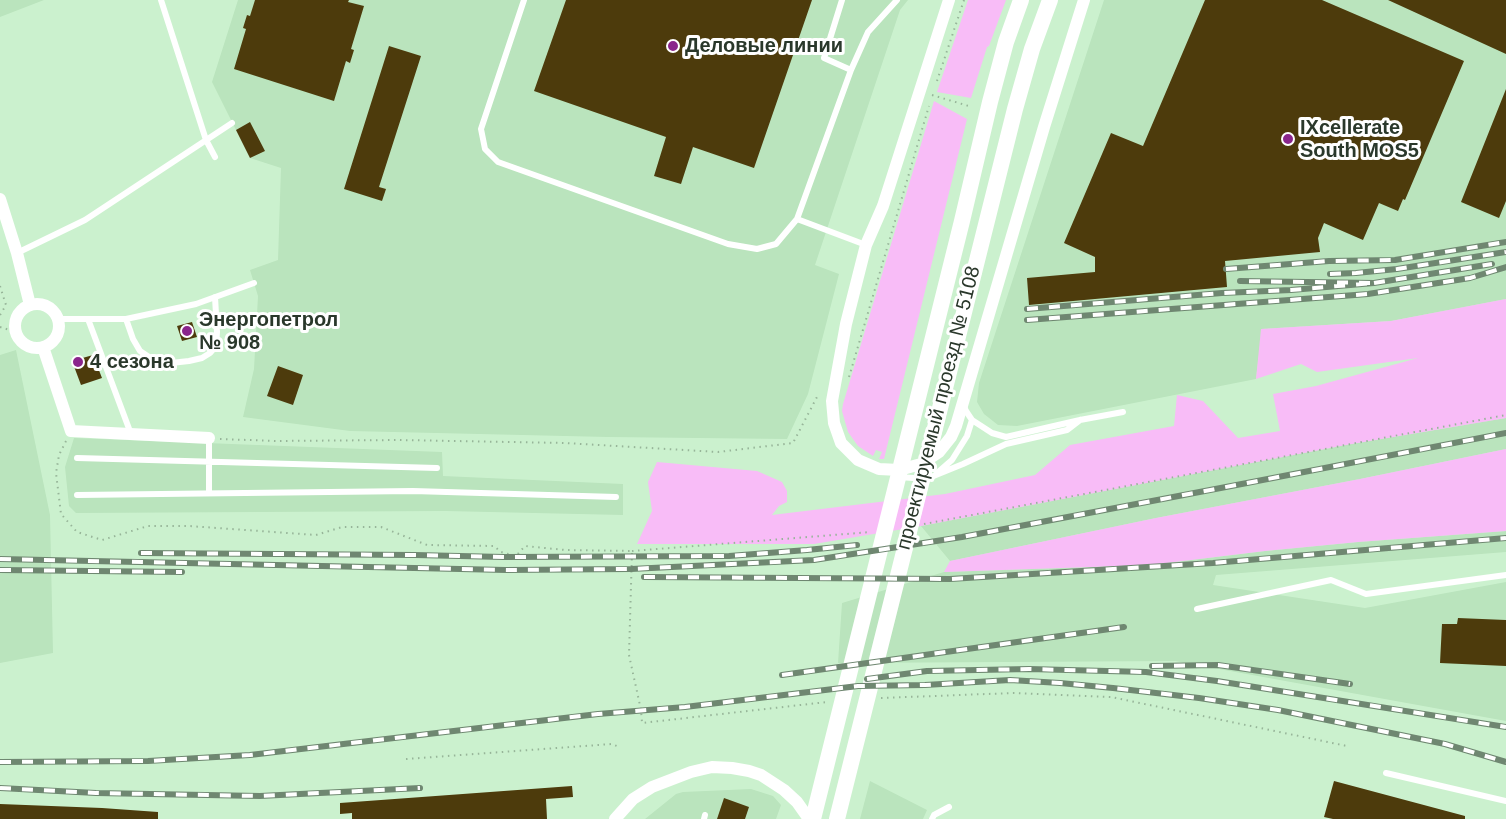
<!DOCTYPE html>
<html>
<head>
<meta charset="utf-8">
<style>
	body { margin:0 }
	canvas { display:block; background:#cbf1ce }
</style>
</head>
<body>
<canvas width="1506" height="819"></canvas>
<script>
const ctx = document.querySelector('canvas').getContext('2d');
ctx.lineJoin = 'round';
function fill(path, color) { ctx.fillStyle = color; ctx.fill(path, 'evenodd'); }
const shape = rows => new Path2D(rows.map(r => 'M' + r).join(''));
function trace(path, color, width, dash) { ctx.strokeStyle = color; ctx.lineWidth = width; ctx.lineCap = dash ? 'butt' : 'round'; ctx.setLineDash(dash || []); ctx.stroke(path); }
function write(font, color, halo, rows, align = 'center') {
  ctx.font = font + ' Helvetica,sans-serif'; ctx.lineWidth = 6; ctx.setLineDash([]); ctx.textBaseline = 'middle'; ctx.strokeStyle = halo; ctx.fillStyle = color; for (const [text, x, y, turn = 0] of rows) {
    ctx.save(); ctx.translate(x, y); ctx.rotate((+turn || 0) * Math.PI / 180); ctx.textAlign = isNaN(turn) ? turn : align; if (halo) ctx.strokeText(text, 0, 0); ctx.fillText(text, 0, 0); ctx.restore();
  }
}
const built = shape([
	[0,0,44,0,0,17],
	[238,0,908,0,900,10,815,265,839,274,808,394,787,439,608,437,350,431,243,417,254,369,258,296,250,270,278,260,281,168,250,158,212,82],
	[1104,0,1506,0,1506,299,1391,321,1262,329,1256,379,1017,426,998,425,984,414,977,402,979,383],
	[16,350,50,515,53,653,0,663,0,355],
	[1506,418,1506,449,1360,479,1156,518,950,561,921,526,1346,445],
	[74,438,442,452,443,476,623,484,623,515,445,511,76,513,69,506,65,467],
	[1506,531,1506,552,1216,575,1213,585,1365,608,1506,582,1506,721,1175,661,838,663,842,603,944,572,1150,565,1265,551,1358,542],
	[870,781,927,810,923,819,860,819],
	[751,789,773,796,781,805,776,819,645,819,676,794,683,792]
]);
const green = shape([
	[968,0,1006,0,989,46,987,47,971,98,937,92],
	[934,101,967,119,884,459,879,459,882,452,876,450,873,456,858,446,848,432,842,411,843,404],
	[1506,299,1506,418,1346,445,921,526,814,544,637,544,652,511,648,482,657,462,757,471,782,482,787,491,787,502,779,506,772,515,945,494,1035,475,1070,445,1174,426,1177,395,1203,401,1238,438,1280,431,1273,394,1316,386,1418,358,1317,372,1301,364,1256,379,1261,329,1391,321],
	[1506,449,1506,531,1358,542,1265,551,1150,565,944,572,950,561,1156,518,1360,479]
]);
const building = shape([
	[255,0,349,0,348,2,364,6,351,49,354,50,350,63,346,61,334,101,234,69,246,29,243,28,247,15,250,16],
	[566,0,812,0,754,168,693,147,681,184,654,176,666,137,534,91],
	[1205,0,1322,0,1464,61,1405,200,1403,199,1398,211,1379,203,1363,240,1324,223,1318,238,1320,252,1225,261,1227,287,1029,305,1027,278,1095,272,1095,257,1064,243,1111,133,1143,146],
	[1388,0,1506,0,1506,54],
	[389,46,421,56,379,187,386,189,382,201,344,189],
	[1506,89,1506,201,1499,218,1461,202],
	[250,122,265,151,250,158,236,130],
	[192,322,197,337,182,341,177,326],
	[93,355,102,378,81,385,72,361],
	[278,366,303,375,293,405,267,396],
	[1458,618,1506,620,1506,666,1440,663,1442,624,1457,624],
	[1334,781,1465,816,1465,819,1333,819,1324,817],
	[572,786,573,797,546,799,547,819,352,819,352,813,340,814,340,803],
	[724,798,749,807,745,819,717,819],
	[0,804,102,808,158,812,158,819,0,819]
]);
const path = shape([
	[937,81,964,0],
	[932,95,972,107],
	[0,286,6,305,0,315],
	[0,327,16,332],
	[849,377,929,106],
	[220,439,276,441,399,440,565,443,718,452,793,443,818,395],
	[66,441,59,455,56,473,61,514,77,532,102,540,148,526,189,526,316,535,342,527,381,527,427,545,494,546,501,552,516,556,525,546,565,550,632,551,629,655,641,710,642,723,827,702],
	[924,524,1506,415],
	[632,551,871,532],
	[881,698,1013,693,1111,697,1347,746],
	[406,759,612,744,619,747]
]);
const service = shape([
	[161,0,206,140,215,157],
	[524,0,481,129,485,149,498,162,728,244,757,249,776,244,797,219,851,70,868,32,897,0],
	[842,0,824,58,851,70],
	[797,219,866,245],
	[17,253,85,220,232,123],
	[58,319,126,319,196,304,254,283],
	[88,319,131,434],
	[126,319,133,339,140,351,155,361,171,363,189,361,202,358,210,353,216,346,217,332,215,297],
	[964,406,966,411,972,420,992,433,1006,437,1080,420,1123,412],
	[77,458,437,468],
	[937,473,952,460,967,436,972,420],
	[899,477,913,478,931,477,963,464,1006,444,1067,430,1080,420],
	[209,493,209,438],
	[77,495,413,491,616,497],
	[1197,609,1331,580,1366,594,1506,575],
	[1386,773,1506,801],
	[704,819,705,815],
	[932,819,934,815,949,807]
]);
const minor = shape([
	[949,0,883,206,866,245,846,324,832,401,834,423,841,443,858,460,879,469,899,470,921,464,939,452,951,437,956,426,1044,127,1084,0],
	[0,199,17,253,30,305],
	'15 326a22 22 0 1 1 44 0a22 22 0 1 1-44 0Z',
	[43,347,71,431,209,438],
	[615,819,633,799,652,787,691,772,712,767,732,768,749,771,761,775,784,790,797,802,809,819]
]);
const secondary = shape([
	[813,819,962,221,990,102,1006,42,1021,0],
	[837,819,1015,109,1032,49,1050,0]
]);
const rail = shape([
	[1226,269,1329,261,1395,260,1506,242],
	[1330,274,1356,273,1397,269,1506,252],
	[1374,283,1492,264],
	[1027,309,1222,293,1291,290,1374,283,1240,281],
	[1027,320,1368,294,1470,278,1506,267],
	[141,553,415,555,504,557,729,556,807,550,857,545],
	[0,559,506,570,631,569,814,560,962,537,1247,483,1506,433],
	[0,570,182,572],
	[644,577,950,579,1213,563,1506,538],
	[1152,666,1218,665,1350,684],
	[782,675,1124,627],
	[867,679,927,671,1029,669,1146,672,1217,681,1506,727],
	[0,762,148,761,250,755,598,714,685,707,858,686,925,685,1010,680,1060,683,1113,688,1199,698,1278,710,1445,744,1506,762],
	[0,788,96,793,260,796,420,788]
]);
const markers = [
	[673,46,6,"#8a258c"],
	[1288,139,6,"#8a258c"],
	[187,331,6,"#8a258c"],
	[78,362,6,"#8a258c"]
];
const poiNames = [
	["Деловые линии",685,46],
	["IXcellerate",1300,128],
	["South MOS5",1300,151],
	["Энергопетрол",199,320],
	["№ 908",199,343],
	["4 сезона",90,362]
];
const streetNames = [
	["проектируемый проезд № 5108",939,408,-76]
];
fill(built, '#bae4bd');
fill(green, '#f8bcf7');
fill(building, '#4d3b0c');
trace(path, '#97b599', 2, [1.5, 4.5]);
trace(service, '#fff', 6);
trace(minor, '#fff', 12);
trace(secondary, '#fff', 16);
trace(rail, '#6f8771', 6);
trace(rail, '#fff', 4, [11]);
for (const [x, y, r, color] of markers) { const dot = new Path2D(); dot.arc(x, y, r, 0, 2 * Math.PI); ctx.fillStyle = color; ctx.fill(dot); trace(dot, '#fff', 2); }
write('bold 20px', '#2a382b', '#fff', poiNames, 'left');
write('20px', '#2a382b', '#fff', streetNames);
</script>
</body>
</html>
